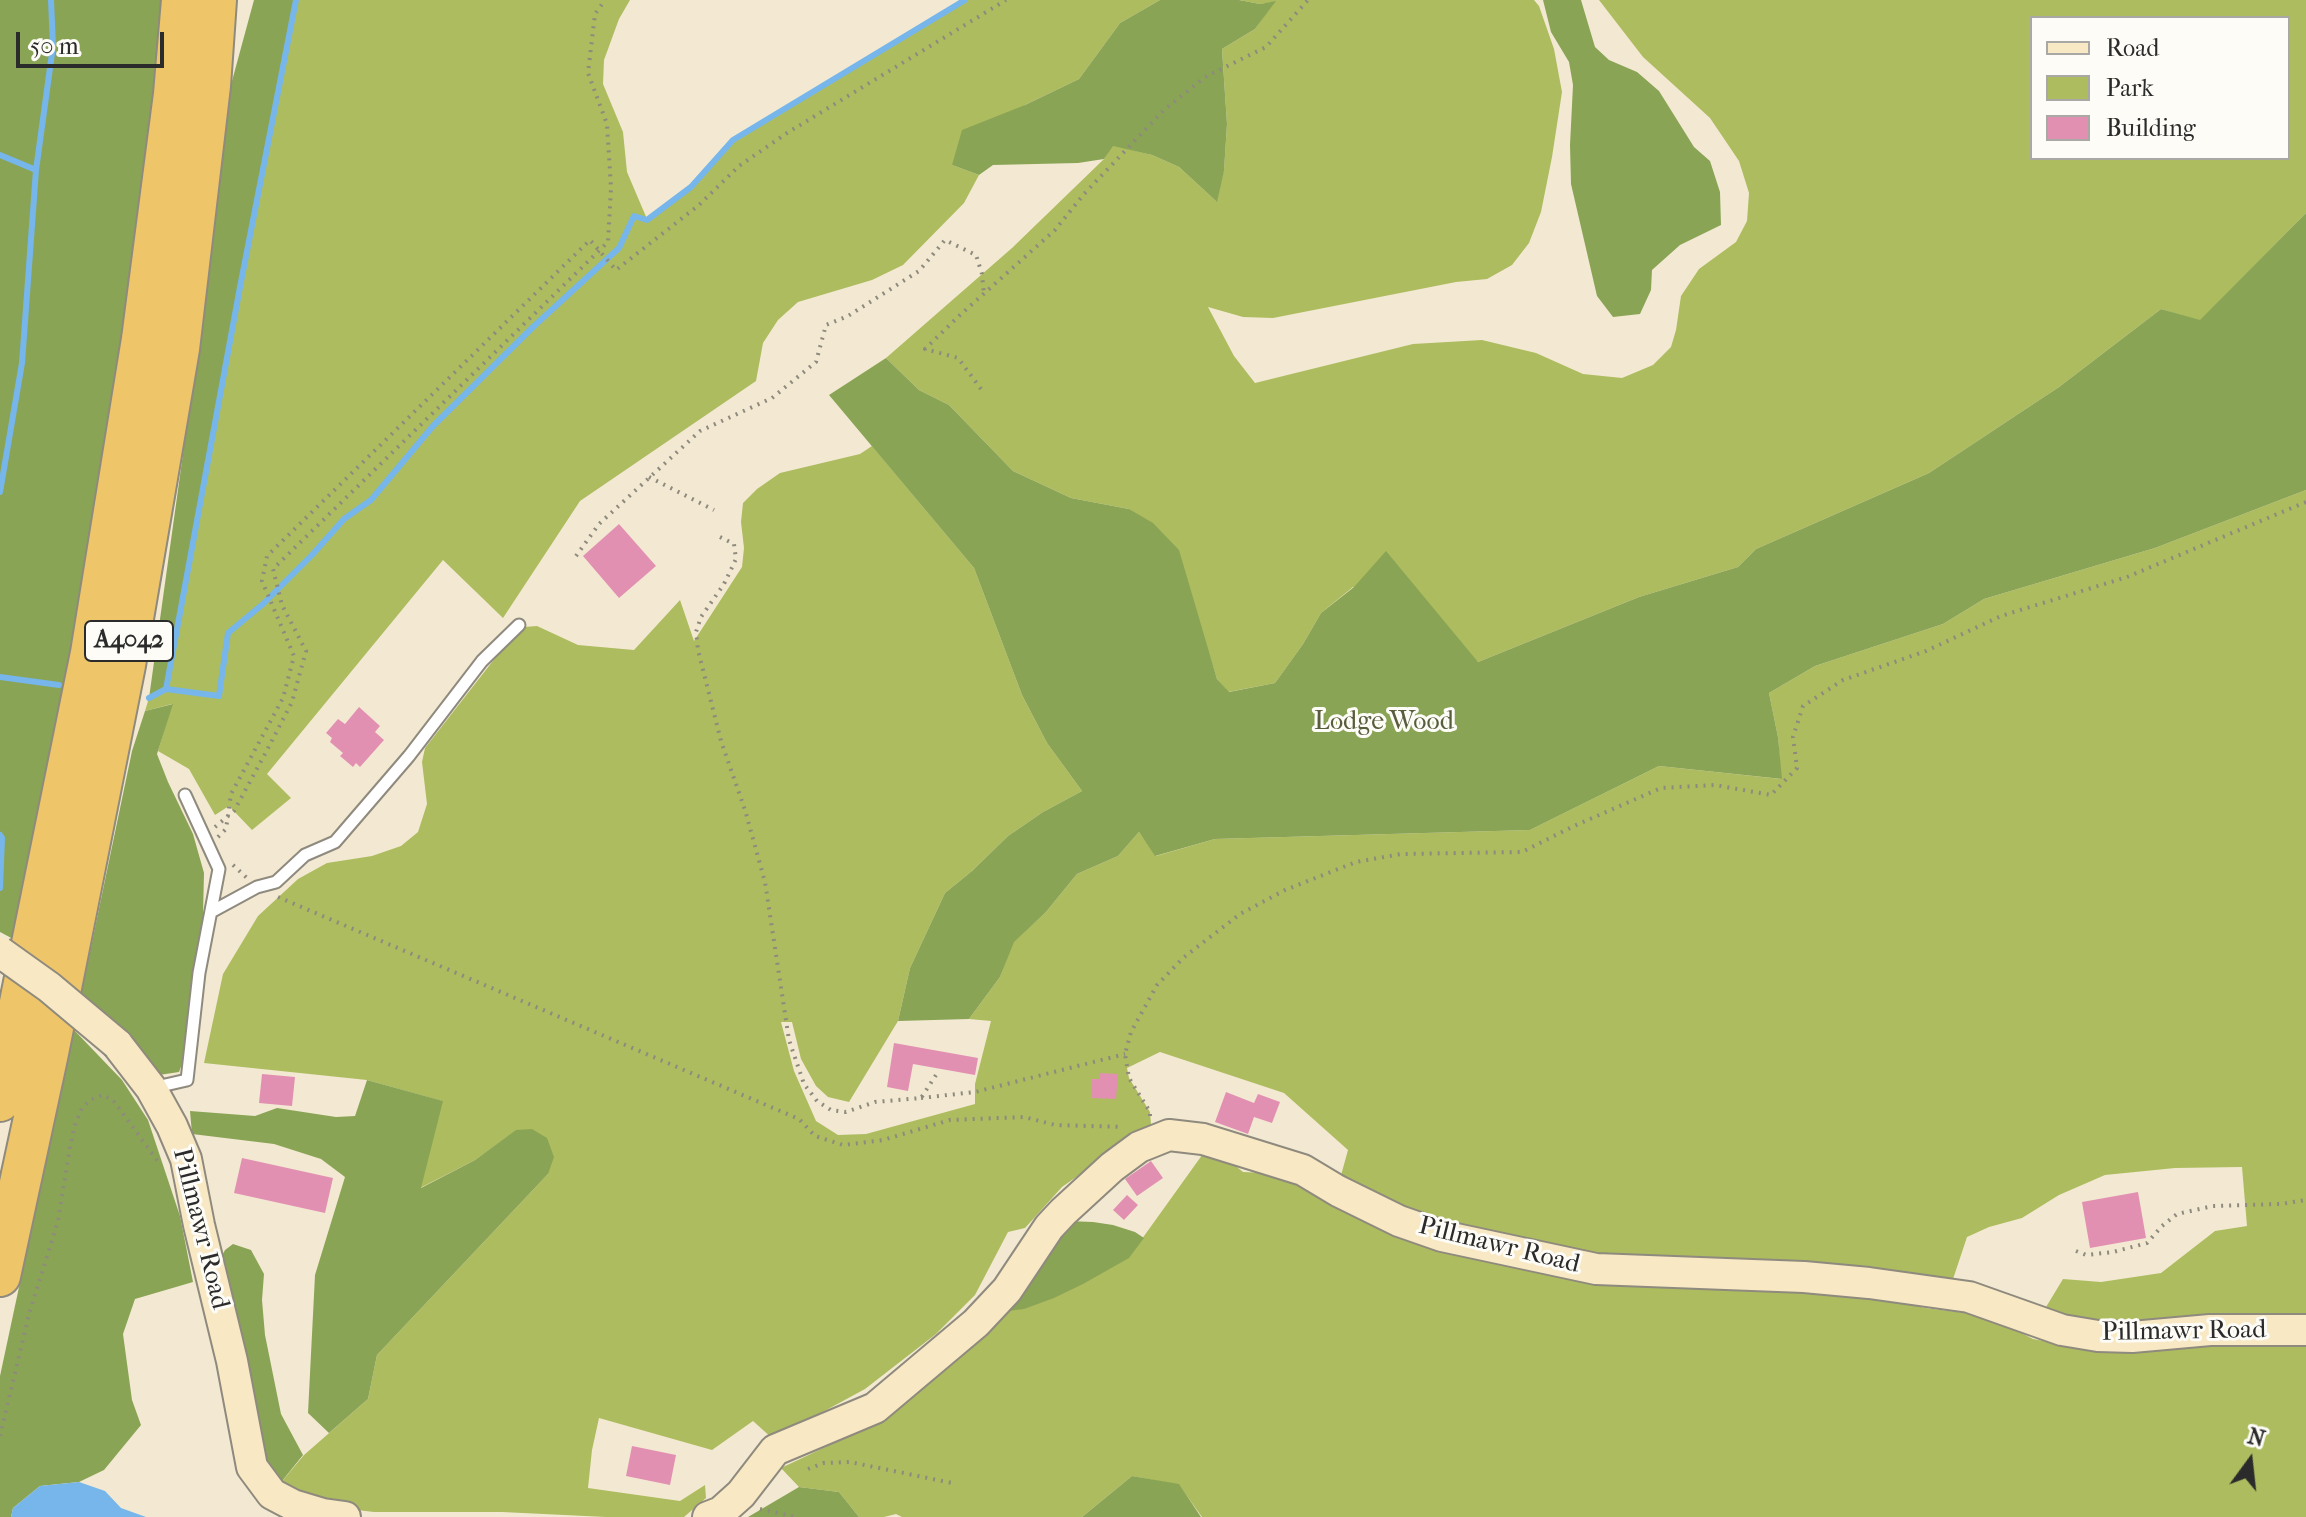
<!DOCTYPE html>
<html>
<head>
<meta charset="utf-8">
<style>
	body { margin:0 }
	#map { position:relative; width:2306px; height:1517px; overflow:hidden; background:#f3e9d2; font-family:"IM FELL French Canon",serif }
	canvas { display:block }
	.legend { position:absolute; left:2030px; top:16px; width:260px; height:144px; box-sizing:border-box; background:#fdfcf7; border:2px solid #a9a8a5; margin:0; padding:10px 14px; list-style:none; font-size:24px; color:#2b2b2b }
	.legend li { display:flex; align-items:center; gap:16px; height:40px }
	.legend b { width:40px; border:2px solid #a9a8a5 }
	.north { position:absolute; left:2210px; top:1421px; width:80px; height:80px; -webkit-text-stroke:6px #fdfcf7; paint-order:stroke; rotate:15deg; font-size:22px; font-weight:700; line-height:32px; text-align:center; color:#2b2b2b }
	.north::after { content:''; display:block; margin:auto; width:28px; height:36px; background:#2b2b2b; clip-path:polygon(50% 0,100% 100%,50% 72%,0 100%) }
	.scale { position:absolute; left:16px; top:32px; width:148px; height:36px; box-sizing:border-box; border:4px solid #2b2b2b; border-top:0; padding-left:10px; font-size:24px; line-height:28px; white-space:nowrap; color:#2b2b2b; -webkit-text-stroke:6px #fdfcf7; paint-order:stroke }
</style>
</head>
<body>
<div id="map">
<canvas width="2306" height="1517"></canvas>
<ul class="legend">
<li><b style="height:10px;background:#f8e8c3"></b>Road</li>
<li><b style="height:22px;background:#adbc5f"></b>Park</li>
<li><b style="height:22px;background:#e290b2"></b>Building</li>
</ul>
<div class="north">N</div>
<div class="scale">50 m</div>
</div>
<script>
const ctx = document.querySelector('canvas').getContext('2d');
ctx.lineJoin = 'round';
function fill(path, color) { ctx.fillStyle = color; ctx.fill(path, 'evenodd'); }
const shape = rows => new Path2D(rows.map(r => 'M' + r).join(''));
function trace(path, color, width, dash) { ctx.strokeStyle = color; ctx.lineWidth = width; ctx.lineCap = dash ? 'butt' : 'round'; ctx.setLineDash(dash || []); ctx.stroke(path); }
function write(font, color, halo, rows, align = 'center') {
  ctx.font = font + ' "IM FELL French Canon",serif'; ctx.lineWidth = 6; ctx.setLineDash([]); ctx.textBaseline = 'middle'; ctx.strokeStyle = halo; ctx.fillStyle = color; for (const [text, x, y, turn = 0] of rows) {
    ctx.save(); ctx.translate(x, y); ctx.rotate((+turn || 0) * Math.PI / 180); ctx.textAlign = isNaN(turn) ? turn : align; if (halo) ctx.strokeText(text, 0, 0); ctx.fillText(text, 0, 0); ctx.restore();
  }
}
const green = shape([
	[296,0,630,0,619,19,604,60,603,84,623,132,627,172,647,219,691,187,733,140,965,0,1160,0,1120,23,1079,79,1025,105,952,165,979,175,964,203,903,265,872,280,798,302,778,320,763,343,756,381,580,501,503,618,443,560,267,774,291,798,252,830,229,806,215,815,189,769,158,751,172,704,145,711,149,698,166,688,240,287],
	[1239,0,1534,0,1539,6,1554,49,1562,92,1552,157,1541,212,1529,243,1512,265,1487,279,1456,282,1273,318,1243,317,1208,307,1234,356,1255,383,1413,344,1482,340,1536,353,1583,374,1622,378,1653,365,1671,347,1676,330,1681,296,1699,269,1736,242,1747,221,1749,193,1739,161,1710,118,1643,57,1599,0,2306,0,2306,213,2200,321,2161,309,2059,387,1929,473,1756,549,1738,567,1639,597,1478,662,1353,587,1321,613,1303,644,1275,683,1228,692,1217,679,1189,590,1129,509,1071,498,1013,471,949,405,919,390,886,358,1012,248,1104,159,1112,145,1152,155,1179,167,1216,201,1224,170,1227,124,1222,49,1255,29,1274,2,1260,4],
	[2032,18,2288,18,2288,158,2032,158],
	[872,446,974,568,1022,695,1047,743,1082,791,1043,812,1008,836,972,871,945,893,910,968,898,1021,849,1102,828,1097,816,1086,801,1059,792,1022,781,1022,794,1071,816,1121,838,1135,866,1134,975,1104,975,1084,991,1021,969,1019,1000,977,1013,942,1046,912,1077,874,1118,856,1139,832,1156,856,1215,839,1530,830,1659,766,1781,779,1778,737,1769,693,1815,666,1943,624,1984,599,2155,548,2306,490,2306,1319,2098,1322,2043,1312,2063,1279,2101,1282,2161,1273,2215,1231,2247,1226,2242,1167,2175,1168,2105,1175,2059,1195,2022,1218,1989,1227,1967,1237,1953,1279,1588,1257,1432,1221,1340,1179,1348,1150,1284,1093,1160,1052,1127,1068,1129,1078,1150,1112,1151,1124,1062,1187,1025,1228,1008,1232,975,1295,936,1334,865,1389,773,1439,753,1421,712,1450,599,1418,592,1450,588,1488,680,1501,705,1485,706,1498,684,1517,606,1517,502,1512,374,1512,331,1507,278,1486,304,1455,368,1399,377,1355,548,1174,517,1130,475,1160,420,1188,442,1101,367,1080,204,1063,223,974,258,916,298,879,327,863,372,856,401,846,418,832,427,804,422,762,425,748,517,630,524,627,537,626,578,645,634,650,680,600,694,641,742,567,744,548,741,522,743,503,757,489,780,473,860,454],
	[1205,1151,1226,1158,1243,1172,1289,1174,1420,1244,1437,1251,1525,1263,1879,1297,1925,1308,1989,1316,2033,1339,2096,1351,2228,1343,2306,1344,2306,1517,1202,1517,1179,1485,1132,1476,1082,1517,902,1517,896,1514,884,1517,859,1517,839,1492,799,1487,781,1468,874,1424,1008,1311,1129,1257]
]);
const forest = shape([
	[0,0,163,0,151,134,106,464,17,941,0,932],
	[254,0,296,0,240,287,166,689,149,698,205,296,229,92],
	[1160,0,1239,0,1260,4,1276,1,1255,29,1222,49,1227,124,1224,171,1217,202,1179,167,1152,155,1113,146,1104,159,1078,163,993,165,979,175,952,165,962,130,1025,105,1079,79,1120,23],
	[1543,0,1581,0,1595,47,1609,60,1637,72,1659,91,1694,147,1710,161,1720,192,1721,225,1680,245,1652,270,1651,290,1640,314,1613,317,1597,296,1571,184,1570,145,1573,85,1569,62,1551,32],
	[2306,213,2306,490,2155,548,1984,599,1943,624,1815,666,1769,693,1778,737,1782,779,1659,766,1530,830,1215,839,1155,856,1139,832,1118,856,1077,874,1046,912,1014,942,1000,977,969,1019,898,1021,910,968,945,893,972,871,1008,836,1043,812,1082,791,1047,743,1022,695,974,568,829,395,886,358,919,390,949,405,1013,471,1071,498,1129,509,1153,523,1179,550,1217,679,1229,692,1275,683,1303,644,1321,613,1354,587,1386,551,1478,662,1639,597,1738,567,1756,549,1929,473,2059,387,2161,309,2200,320],
	[173,704,157,754,168,782,193,834,204,873,203,915,186,1053,179,1072,159,1075,81,995,132,751,145,711],
	[74,1030,122,1080,148,1120,180,1216,193,1282,135,1299,123,1334,132,1400,141,1425,104,1470,79,1482,40,1486,13,1508,11,1517,0,1517,0,1376],
	[367,1080,443,1101,421,1188,475,1160,516,1130,532,1129,547,1138,554,1157,548,1174,377,1355,368,1399,329,1433,308,1413,315,1275,345,1177,321,1159,274,1144,192,1134,190,1111,255,1116,277,1108,336,1117,355,1116],
	[1068,1221,1093,1222,1113,1225,1135,1232,1144,1238,1129,1258,1083,1284,1054,1298,1024,1309,1008,1311],
	[233,1244,251,1250,264,1274,262,1300,265,1335,281,1414,303,1455,278,1486,268,1475,217,1265,225,1250],
	[1132,1476,1179,1484,1201,1517,1082,1517],
	[799,1487,839,1492,859,1517,748,1517]
]);
const water = shape([
	[79,1482,105,1491,121,1508,146,1517,11,1517,13,1508,40,1486]
]);
const stream = shape([
	[0,155,36,170,22,363,0,492],
	[36,170,53,46,51,0],
	[0,677,59,685],
	[166,689,240,287,296,0],
	[149,698,166,689,219,696,228,633,263,604,312,555,344,519,371,500,433,426,533,327,619,248,634,216,647,220,691,187,733,140,965,0],
	[0,835,2,838,0,888]
]);
const building = shape([
	[619,524,656,566,619,598,583,556],
	[359,707,380,726,375,732,384,740,360,767,356,763,353,767,340,756,343,753,330,742,332,738,326,733,338,719,345,724],
	[894,1043,978,1058,975,1075,913,1064,908,1091,887,1087],
	[1099,1073,1118,1074,1116,1099,1091,1098,1092,1079,1099,1079],
	[262,1074,295,1077,292,1106,259,1103],
	[1226,1092,1254,1103,1258,1094,1280,1102,1272,1123,1254,1117,1248,1134,1215,1122],
	[242,1158,333,1178,325,1213,234,1193],
	[1151,1161,1163,1178,1137,1196,1125,1179],
	[2138,1192,2146,1238,2090,1248,2082,1202],
	[1127,1195,1138,1205,1124,1220,1113,1210],
	[632,1446,676,1455,670,1485,626,1476]
]);
const path = shape([
	[981,389,958,358,925,349,960,315,1055,230,1084,194,1164,110,1205,77,1266,47,1308,0],
	[649,477,714,510],
	[720,537,734,544,736,559,724,584,701,617,696,632,698,650,721,741,745,810,765,882,789,1040,804,1084,817,1101,831,1110,846,1112,875,1102,921,1098,936,1075],
	[576,556,599,524,700,431,772,398,816,362,826,325,848,316,919,271,945,240,976,255,982,274,984,295],
	[215,827,234,811,265,754,292,702,306,651,282,605,273,569,608,242,611,188,607,124,588,73,595,14,605,0],
	[218,837,226,829,231,794,283,698,294,656,262,581,267,556,590,240,616,270,699,205,739,166,787,133,1006,0],
	[233,865,247,878],
	[278,897,799,1119,815,1136,843,1145,883,1140,950,1120,1024,1117,1055,1125,1123,1127],
	[921,1098,975,1092,1125,1054],
	[1150,1116,1150,1112,1129,1078,1125,1054,1131,1032,1157,985,1183,958,1240,914,1285,890,1356,862,1401,854,1522,852,1574,826,1661,788,1715,785,1771,795,1797,768,1793,737,1803,706,1843,680,1926,651,2001,616,2127,577,2306,502],
	[2076,1251,2086,1255,2113,1252,2147,1243,2162,1226,2177,1214,2213,1206,2281,1204,2306,1200],
	[0,1436,29,1314,58,1221,70,1147,75,1125,82,1108,90,1100,102,1095,113,1100,159,1163],
	[808,1469,823,1463,850,1462,952,1483],
	[760,1509,796,1517]
]);
const lane = shape([
	[211,912,257,887,276,882,305,855,335,842,409,756,482,661,519,625],
	[152,1088,187,1080,199,973,219,869,185,795]
]);
const secondary = shape([
	[117,1044,151,1088,172,1126,186,1159,199,1225,232,1361,252,1467,272,1494,293,1505,323,1514,345,1517],
	[708,1517,721,1512,741,1494,775,1450,875,1408,976,1323,1007,1290,1049,1227,1063,1212,1112,1167,1139,1147,1169,1135,1203,1139,1303,1170,1338,1191,1399,1221,1442,1236,1596,1269,1804,1277,1869,1283,1969,1297,2062,1330,2098,1336,2132,1337,2210,1330,2306,1330]
]);
const highway = shape([
	[0,1101,91,653,142,339,174,94,182,0],
	[0,1276,48,1053,125,665,179,349,210,86,216,0]
]);
const secondaryBridge = shape([
	[0,952,49,987,117,1044]
]);
const shields = [
	[129,641,88]
];
const shieldNames = [
	["A4042",129,641]
];
const parkNames = [
	["Lodge Wood",1384,723]
];
const streetNames = [
	["Pillmawr Road",200,1229,76],
	["Pillmawr Road",1499,1246,14],
	["Pillmawr Road",2184,1332,-1]
];
fill(green, '#adbc5f');
fill(forest, '#8aa456');
fill(water, '#76b6ea');
trace(stream, '#76b6ea', 6);
fill(building, '#e290b2');
trace(lane, '#8f8a7e', 15);
trace(secondary, '#8f8a7e', 34);
trace(highway, '#8f8a7e', 44);
trace(path, '#8f8a7e', 4, [2, 6]);
trace(lane, '#fff', 11);
trace(secondary, '#f8e8c3', 30);
trace(highway, '#eec569', 40);
trace(secondaryBridge, '#8f8a7e', 34, []);
trace(secondaryBridge, '#f8e8c3', 30);
for (const [x, y, w] of shields) { const box = new Path2D(); box.roundRect(x - w / 2, y - 20, w, 40, 6); ctx.fillStyle = '#fdfcf7'; ctx.fill(box); trace(box, '#2b2b2b', 2); }
write('bold 24px', '#2b2b2b', null, shieldNames);
write('26px', '#585e3d', '#fdfcf7', parkNames);
write('26px', '#2b2b2b', '#fdfcf7', streetNames);
</script>
</body>
</html>
